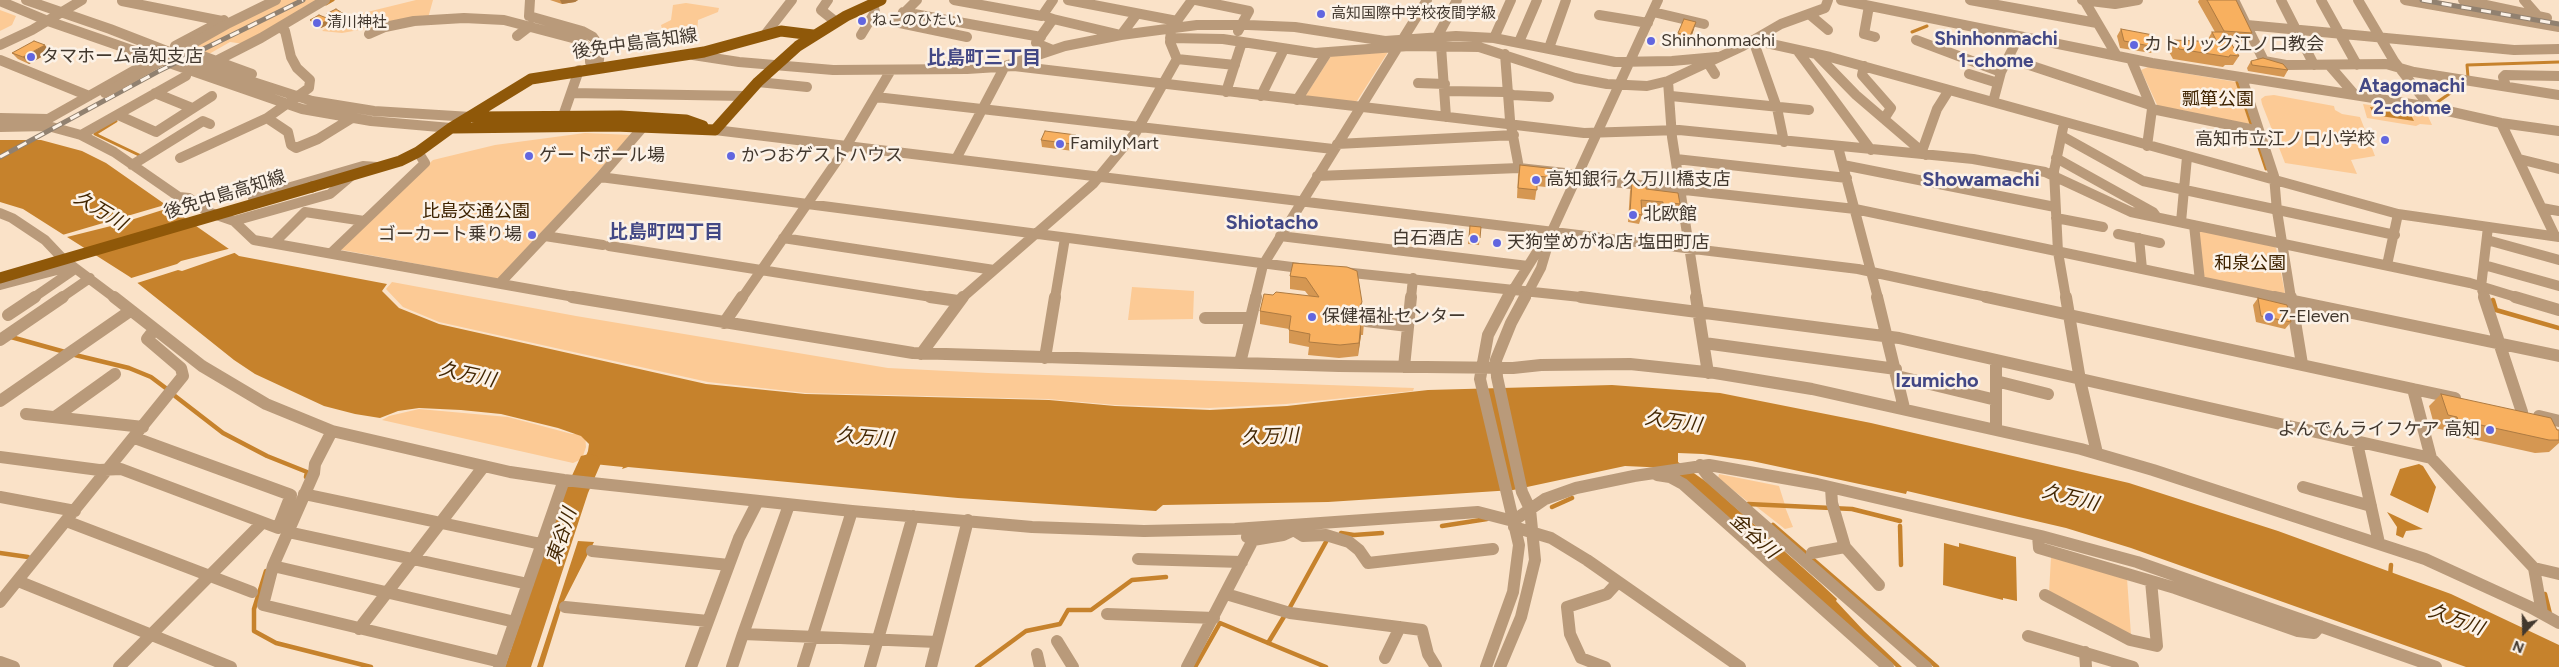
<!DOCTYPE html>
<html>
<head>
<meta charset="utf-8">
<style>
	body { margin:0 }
	#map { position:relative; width:2559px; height:667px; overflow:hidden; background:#fae2c8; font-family:Figtree,sans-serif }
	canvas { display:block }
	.north { position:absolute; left:2499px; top:607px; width:50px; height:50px; -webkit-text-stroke:4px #fcf2e7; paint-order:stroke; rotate:201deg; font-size:14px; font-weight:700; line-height:20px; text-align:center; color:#42382e }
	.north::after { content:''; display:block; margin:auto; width:18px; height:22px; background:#42382e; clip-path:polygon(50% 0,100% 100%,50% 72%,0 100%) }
</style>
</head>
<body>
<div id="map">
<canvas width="2559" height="667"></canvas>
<div class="north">N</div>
</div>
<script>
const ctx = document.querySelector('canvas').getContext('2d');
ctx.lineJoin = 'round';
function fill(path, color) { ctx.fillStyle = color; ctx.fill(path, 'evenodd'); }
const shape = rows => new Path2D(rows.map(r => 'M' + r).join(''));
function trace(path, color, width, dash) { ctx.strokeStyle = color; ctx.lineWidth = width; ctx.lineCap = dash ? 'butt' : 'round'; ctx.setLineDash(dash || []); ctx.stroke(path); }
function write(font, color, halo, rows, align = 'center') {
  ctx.font = font + ' Figtree,"Noto Sans JP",sans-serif'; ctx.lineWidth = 5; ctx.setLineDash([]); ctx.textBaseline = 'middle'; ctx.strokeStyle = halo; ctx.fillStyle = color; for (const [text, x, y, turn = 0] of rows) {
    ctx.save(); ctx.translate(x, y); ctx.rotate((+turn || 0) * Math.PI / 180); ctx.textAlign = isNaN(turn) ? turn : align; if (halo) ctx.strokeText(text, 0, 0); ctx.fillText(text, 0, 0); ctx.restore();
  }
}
const green = shape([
	[280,0,317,0,244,44,230,42,209,54,191,47],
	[416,0,433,0,428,18,342,33,322,31,330,25,336,26,359,14],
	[686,3,719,8,718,12,698,20,697,33,694,36,677,42,668,41,667,33,663,33,661,25,671,20,673,5],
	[0,10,16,16,12,25,0,31],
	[1388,52,1357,101,1351,103,1304,98,1331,56],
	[2148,67,2236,82,2251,128,2159,109,2141,70],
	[2274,95,2334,106,2335,110,2342,114,2360,117,2375,156,2351,160,2357,174,2285,163,2262,104,2261,99,2265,96],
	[2363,104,2427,114,2432,125,2420,124,2416,126,2367,118],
	[585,133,632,135,498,279,337,249,433,160,495,145],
	[2200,230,2271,244,2276,248,2285,293,2279,295,2206,279,2203,276,2198,231],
	[392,282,576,316,888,368,988,373,1414,388,1413,391,1286,404,1209,408,1115,405,1048,399,806,393,708,382,439,322,403,307,386,289],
	[1132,287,1194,291,1193,319,1128,320],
	[419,409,508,417,572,434,585,434,586,447,582,459,573,463,382,420,389,416],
	[1719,474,1779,486,1785,505,1748,502,1718,478],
	[1753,504,1785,507,1793,527,1785,529],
	[2051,557,2127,578,2131,635,2049,593]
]);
const water = shape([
	[2370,107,2410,113,2414,121,2374,115],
	[0,140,41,140,82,151,106,163,239,256,387,284,382,291,399,308,439,324,706,384,805,394,1049,400,1115,406,1210,410,1287,406,1428,390,1612,385,1720,393,1871,423,2129,483,2278,531,2451,594,2559,645,2559,667,2466,667,2131,548,2066,528,1907,491,1906,494,1752,461,1703,454,1678,453,1678,462,1708,483,1820,583,1837,599,1836,601,1864,631,1902,667,1896,667,1688,484,1658,468,1647,467,1625,466,1513,490,1328,502,1163,505,1156,511,958,498,628,467,622,469,623,467,594,464,589,469,581,489,573,488,588,451,589,444,581,436,558,428,501,414,461,410,419,408,398,411,380,418,355,414,324,406,255,374,234,360,130,277,23,209,0,202],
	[2419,464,2423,466,2436,487,2428,513,2390,495,2400,469],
	[2387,512,2423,529,2406,531,2403,538,2396,535,2397,527],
	[578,541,594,542,563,603,543,667,537,667],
	[1944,543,1959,547,1959,543,2016,557,2017,601,2003,598,2003,600,1943,585]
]);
const pier = shape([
	[168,204,172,207,115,225,63,238,59,236],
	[232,248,237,252,182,271,178,270,134,284,128,279,177,264,181,261]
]);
const streamFar1 = shape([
	[326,4,333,0],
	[1912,32,1927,26],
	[2468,77,2467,65,2559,62],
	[2237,82,2266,169],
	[2436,103,2465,83],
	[116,121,95,134,141,156]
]);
const stream = shape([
	[2493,300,2496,310,2559,328],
	[11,337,65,352],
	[75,355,129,368,151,377,167,389],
	[175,396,223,433,267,456,307,472,306,477],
	[1750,506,1748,504,1852,509,1900,521],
	[1552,507,1572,498],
	[1773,525,1937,667],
	[1442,526,1487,519],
	[1900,526,1901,565],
	[1341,533,1354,535,1382,533],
	[0,553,28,557],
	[266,571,254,609,254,631,276,643,371,667],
	[2390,576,2391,565],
	[2545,594,2550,614],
	[1289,609,1327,540],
	[1268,643,1285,615],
	[977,667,1026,631,1060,624,1068,610,1091,610,1132,580,1166,577],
	[1195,667,1220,623,1326,667]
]);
const river = shape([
	[589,454,597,456,601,463,588,493,531,667,505,667,564,493,581,456,589,454]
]);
const minorFar1 = shape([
	[26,0,110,29,213,69,312,101,374,111,471,117],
	[124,0,122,1,222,21],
	[828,0,821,10,836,22],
	[917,0,895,22,967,37],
	[954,0,1042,16,1053,0],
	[1068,0,1177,21],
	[1196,0,1249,11,1238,31],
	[1841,0,2152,63,2430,107,2501,123,2559,131],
	[1970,0,2097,23],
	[2082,0,2115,4,2138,0],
	[2084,0,2117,56],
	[2234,0,2264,61,2286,65,2386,64,2414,72,2559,95],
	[2281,0,2314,65],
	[2321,0,2357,65],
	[2358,0,2394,61,2430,107],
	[2405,0,2559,27],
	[2463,0,2547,18],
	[2524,0,2538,16],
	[0,1,48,21,302,109,371,121,451,128],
	[1869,6,1864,34,1875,37],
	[903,12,1041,37],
	[1653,12,1704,24],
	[1809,14,1828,30],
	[1599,15,1648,23],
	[1047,17,1053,19,1036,43,1053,50],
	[1053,19,1121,35,1136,15],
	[2247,25,2514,50,2559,49],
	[369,34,385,27,414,21,464,18,504,20,580,40,590,50,590,62,595,68,599,60,600,47,593,37,582,31,529,16,530,0],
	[861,35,875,12,873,3],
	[517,36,530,26],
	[764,36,792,0],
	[1437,37,1457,0],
	[1170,38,1223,39,1315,53,1409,46,1479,47,1575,78,1607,84,1647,86,1668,81,1743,46,1781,24,1825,8,1828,0],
	[1494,38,1511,0],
	[1753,40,1830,57,2398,214,2559,237],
	[1753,40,1777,108,1784,142],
	[1916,40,2001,72],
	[1519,42,1537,0],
	[0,45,32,30,82,0],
	[175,46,252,74],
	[175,46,224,20],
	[1441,46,1446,117],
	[1549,48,1566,0],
	[1797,50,1871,150],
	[1505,54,1510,120,1519,168],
	[693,55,739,62,833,70,967,69,1014,66,1584,133,1679,130,1973,159,2045,172,2131,212,2470,283,2519,298],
	[1818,56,1856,95,1926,155],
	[2008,58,2150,105],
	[1177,59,1235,65],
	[2131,59,2152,109,2147,146],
	[0,60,89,96],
	[216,61,261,38,325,0],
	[1708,63,1715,74],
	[2329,65,2355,95],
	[1864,66,1862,75,1891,108,1884,119],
	[1969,74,1998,83],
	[2242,78,2274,176,2277,211,2291,298],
	[1668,81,1672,137,1697,298],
	[758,82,807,87],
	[1418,83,1445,84],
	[2506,86,2503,77,2505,75,2559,76],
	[1446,91,1505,92,1513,95,1549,97],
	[1226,92,1242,42],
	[155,93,192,108],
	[571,93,745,96],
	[1261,96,1284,49],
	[1671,96,1809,110],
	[876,97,1333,149],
	[1297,100,1327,53],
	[1993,102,2001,72,2019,36],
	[2152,109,2250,129],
	[118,115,156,132,212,96],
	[563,116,579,70],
	[0,118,48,119,149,62],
	[267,118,288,132,291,145,296,148,318,139,352,118],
	[2501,123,2555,236],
	[0,127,48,126,81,135,114,152,179,197,189,198,208,212,234,221,254,240,580,298],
	[2063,128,2054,171,2058,252,2066,298],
	[715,130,1858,269,1992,298],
	[81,135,186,76],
	[2062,136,2143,181,2395,235],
	[1337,144,1514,135],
	[1838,147,1878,298],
	[1922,151,1937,109,1949,90],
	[180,158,267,118,309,88,310,80,297,68,291,57,285,31,280,27],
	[2056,158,2153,212,2156,216],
	[956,159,1005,66,1065,46,1121,35,1197,25,1248,25,1295,27,1385,41,1456,36,1494,38,1615,62,1672,61,1717,57],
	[1676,159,1847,178],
	[2519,159,2559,169],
	[132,165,203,121,210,124],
	[1843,165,2055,207],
	[1317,176,1519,168,1565,173,1595,180,1855,209,2281,298],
	[600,177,1307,269],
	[253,198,363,166,377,167],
	[2542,208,2559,211],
	[0,213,12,218,45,240,63,259,115,298],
	[2056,218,2103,227],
	[234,221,330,194,350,177],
	[2181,222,2187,157],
	[2194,225,2200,281],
	[2118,234,2160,243],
	[545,236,603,245],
	[1280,236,1528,266],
	[783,238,994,270],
	[2139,238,2142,269],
	[2487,240,2559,260],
	[274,243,305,212,364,221],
	[609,246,938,298],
	[331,253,425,163,418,152],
	[2387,265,2398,214],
	[2484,265,2559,286],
	[1343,272,1590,298],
	[500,283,600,177,643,127],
	[0,285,72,266],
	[33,298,75,269],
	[61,298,90,278],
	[742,298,841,155,891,70],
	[962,298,1093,184,1136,132,1177,59,1170,42,1171,29,1192,0],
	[1055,298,1065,238],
	[1255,298,1263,265,1427,0],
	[1411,298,1413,278],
	[1508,298,1540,247,1548,239],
	[1525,298,1541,268,1552,231,1658,0],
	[2485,298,2481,287,2488,227]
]);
const minor = shape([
	[114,297,202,366,266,404,332,431,510,472,564,480,852,511,1032,527,1144,531,1235,529,1478,512,1513,521,1545,499,1576,488,1634,476,1709,465,1817,484,2041,536,2137,562,2436,667],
	[572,297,913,353,1339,366,1513,368,1541,365,1630,364,1715,373,1812,389,2081,449,2153,470,2425,559,2530,607,2559,623],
	[930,297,958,301],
	[1581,297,1899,338,2431,458,2534,568,2542,613],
	[1696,297,1708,373],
	[1877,297,1904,408],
	[1986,297,2455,398],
	[2066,297,2080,380,2097,453],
	[2275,297,2559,356],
	[2291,297,2302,364],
	[2484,297,2522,412],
	[2515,297,2559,310],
	[8,315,35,297],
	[1205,318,1250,318],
	[1366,321,1408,326],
	[724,323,742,297],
	[0,340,63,297],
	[1704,343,1896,369],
	[921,354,963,297],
	[1045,358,1055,297],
	[1996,361,1996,430],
	[1240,363,1256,297],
	[1404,367,1411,297],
	[1897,376,1996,400],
	[1996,381,2048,394],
	[2413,389,2431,458],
	[0,401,130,311],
	[26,414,143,427],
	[2539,416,2559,421],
	[55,417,115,374],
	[332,431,315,464,314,473,273,566,263,605,501,662],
	[2357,443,2379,543],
	[0,457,99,470,121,469,278,528,291,495,135,438],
	[1700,465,1708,476,1926,667],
	[1657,475,1670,477,1683,484,1888,667],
	[2303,487,2371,506],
	[1831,488,1832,503,1845,547,1879,585],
	[304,494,541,544],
	[0,497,75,511],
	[789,505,743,634,937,642],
	[66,521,252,592],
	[1514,527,1551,538,1587,560,1740,667],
	[1295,531,1303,536,1326,535,1349,542,1359,550,1368,563,1493,549],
	[288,532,528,584],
	[2038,536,2039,548,2175,588,2298,631,2314,633,2320,626],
	[1247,537,1253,540,1283,535,1300,527],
	[592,551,729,565],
	[1812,553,1845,547],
	[1138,559,1242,562],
	[273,566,515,622],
	[2534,568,2559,574],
	[18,581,231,667],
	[1226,594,1290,613,1422,630,1428,654,1436,667],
	[2045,595,2130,640,2157,646,2151,581],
	[0,602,183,376,181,368,147,339,154,330],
	[565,607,708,621],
	[1107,614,1214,618],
	[359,629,484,466],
	[2028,636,2133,667],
	[1057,641,1073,667],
	[2085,652,2086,667],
	[1037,654,1040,667],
	[1385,658,1400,627],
	[0,662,14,667],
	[119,667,262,523],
	[499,667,564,480],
	[691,667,739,538,758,501],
	[732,667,743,634],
	[803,667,852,511],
	[870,667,913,516],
	[931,667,968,520],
	[1187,667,1253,540],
	[1486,667,1513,592,1519,545,1480,379,1488,335,1508,297],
	[1500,667,1521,617,1535,560,1530,509,1522,492,1497,377,1496,360,1511,323,1525,297],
	[1605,667,1581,658,1570,634,1567,607,1607,594,1618,582]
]);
const major = shape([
	[474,117,621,116,686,120,703,126],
	[453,128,614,126,715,130],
	[715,130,758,82,798,46,846,16,881,0],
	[312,187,400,161,418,152,451,128,531,79,704,52,781,31,813,35]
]);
const rail = shape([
	[2422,0,2559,24],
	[0,157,157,72,303,0]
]);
const minorBridge = shape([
	[105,93,229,23,276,0]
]);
const majorBridge = shape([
	[0,278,312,187]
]);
const wall = shape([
	[550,0,578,0,575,2,562,4],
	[2199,0,2236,0,2252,33,2247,42,2229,40,2239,56,2233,65,2225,65,2223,67,2173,59,2168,50,2174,40,2207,41,2212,32,2215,32,2198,2],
	[326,14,349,19,339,24,328,17],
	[310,20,331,23,321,28,312,23],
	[1694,29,1689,43,1676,40,1678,33],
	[2121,29,2155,47,2151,53,2120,48,2117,36],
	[50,52,29,64,18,59,12,53],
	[2251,61,2288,70,2284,77,2248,71,2247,68],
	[1041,140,1077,142,1073,151,1042,147],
	[1520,165,1556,178,1554,188,1537,186,1535,200,1517,198,1518,175],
	[1632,182,1646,189,1680,204,1677,213,1670,212,1669,216,1660,215,1660,211,1642,209,1642,215,1639,224,1628,222,1630,191],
	[1470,226,1481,227,1479,245,1468,244],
	[1293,263,1361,314,1364,322,1363,335,1361,335,1358,356,1339,358,1308,355,1309,347,1289,343,1289,329,1260,324,1260,311,1273,295,1309,296,1305,291,1290,289,1290,276],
	[2258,298,2291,322,2285,329,2256,322,2253,305],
	[2441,394,2559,430,2559,443,2549,452,2535,453,2445,433,2444,430,2435,428,2429,406]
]);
const shadedWall = shape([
	[560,0,578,0,575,2,562,4],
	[347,16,349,19,339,24,337,21],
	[329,19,331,23,321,28,319,25],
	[1696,22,1694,29,1689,43,1690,36],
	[45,45,50,52,29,64,23,57],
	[1076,135,1077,142,1073,151,1072,144],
	[1362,302,1361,315,1359,307],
	[1361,322,1361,335,1358,356,1359,343]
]);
const building = shape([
	[2207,0,2236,0,2252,33,2224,31,2207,0],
	[336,9,347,16,337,21,326,14,336,9],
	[319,15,329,19,319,25,310,20,319,15],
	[1684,19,1696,22,1690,36,1678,33,1684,19],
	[2121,29,2153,35,2155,47,2124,41,2121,29],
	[2212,32,2224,32,2239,56,2230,55,2229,57,2179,49,2174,40,2217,42,2212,32],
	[34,41,45,45,23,57,12,53,34,41],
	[2263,58,2283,64,2288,70,2252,65,2251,61,2263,58],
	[1045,131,1076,135,1072,144,1041,140,1045,131],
	[1520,165,1556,169,1556,178,1537,176,1537,190,1518,188,1520,165],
	[1632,182,1646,183,1646,189,1678,193,1680,204,1672,203,1672,207,1663,206,1663,202,1641,200,1642,215,1630,213,1632,182],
	[1470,226,1481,227,1480,238,1469,237,1470,226],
	[1293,263,1347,267,1357,271,1362,302,1359,307,1364,322,1361,322,1359,343,1340,345,1309,342,1310,334,1289,330,1291,316,1260,311,1264,294,1273,295,1276,292,1319,297,1306,278,1290,276,1293,263],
	[2258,298,2287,305,2291,322,2261,316,2258,298],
	[2441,394,2551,418,2557,430,2559,430,2559,440,2549,440,2458,420,2457,417,2448,415,2441,394]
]);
const markers = [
	[1321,14,5,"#6266df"],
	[862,21,5,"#6266df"],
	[317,23,5,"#6266df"],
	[1651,41,5,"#6266df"],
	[2134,45,5,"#6266df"],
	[31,57,5,"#6266df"],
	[2385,140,5,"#6266df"],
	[1060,144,5,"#6266df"],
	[529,156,5,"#6266df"],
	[731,156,5,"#6266df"],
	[1536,180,5,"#6266df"],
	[1633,215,5,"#6266df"],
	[532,235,5,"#6266df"],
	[1474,239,5,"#6266df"],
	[1497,243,5,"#6266df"],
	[1312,317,5,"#6266df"],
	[2269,317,5,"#6266df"],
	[2490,430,5,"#6266df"]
];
const farPoinames = [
	["高知国際中学校夜間学級",1331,14],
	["ねこのひたい",872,21],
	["清川神社",327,23]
];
const poiNames = [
	["Shinhonmachi",1661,41],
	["カトリック江ノ口教会",2144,45],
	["タマホーム高知支店",41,57],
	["高知市立江ノ口小学校",2375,140,"right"],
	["FamilyMart",1070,144],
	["ゲートボール場",539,156],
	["かつおゲストハウス",741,156],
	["高知銀行 久万川橋支店",1546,180],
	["北欧館",1643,215],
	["ゴーカート乗り場",522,235,"right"],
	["白石酒店",1464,239,"right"],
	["天狗堂めがね店 塩田町店",1507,243],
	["保健福祉センター",1322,317],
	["7-Eleven",2279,317],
	["よんでんライフケア 高知",2480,430,"right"]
];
const streetNames = [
	["後免中島高知線",635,44,-8],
	["後免中島高知線",225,195,-17]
];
const parkNames = [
	["瓢箪公園",2218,100],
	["比島交通公園",476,212],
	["和泉公園",2250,264]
];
const neighbourhoodNames = [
	["Shinhonmachi",1996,39],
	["1-chome",1996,61],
	["比島町三丁目",984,58],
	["Atagomachi",2412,86],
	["2-chome",2412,108],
	["比島町四丁目",666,232]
];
const waterNames = [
	["久万川",100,211,31],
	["久万川",467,375,12],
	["久万川",1673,422,8],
	["久万川",1270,437,-2],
	["久万川",865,438,5],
	["久万川",2070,498,14],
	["東谷川",562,536,-72],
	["金谷川",1754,536,42],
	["久万川",2456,620,20]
];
const quarterNames = [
	["Showamachi",1981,180],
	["Shiotacho",1272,223],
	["Izumicho",1937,381]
];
fill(green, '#fcca95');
fill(water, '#c6822c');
fill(pier, '#fae2c8');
trace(streamFar1, '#c6822c', 3);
trace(stream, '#c6822c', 4.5);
fill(river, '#c6822c');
trace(minorFar1, '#b99a7a', 10);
trace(minor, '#b99a7a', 12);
trace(major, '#8f5809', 11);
trace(rail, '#918170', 5);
trace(rail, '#fcf2e7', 3, [10]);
trace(minorBridge, '#b99a7a', 10);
trace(majorBridge, '#8f5809', 11);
fill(wall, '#d59752');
fill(shadedWall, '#ae7b42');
fill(building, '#f8b05f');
trace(building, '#ae7b42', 1);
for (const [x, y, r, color] of markers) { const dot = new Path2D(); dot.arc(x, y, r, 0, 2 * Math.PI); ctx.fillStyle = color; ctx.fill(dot); trace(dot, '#fcf2e7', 2); }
write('15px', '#42382e', '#fcf2e7', farPoinames, 'left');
write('18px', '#42382e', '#fcf2e7', poiNames, 'left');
write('18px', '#42382e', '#fcf2e7', streetNames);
write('18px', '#3e2300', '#fcf2e7', parkNames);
write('bold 19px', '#434885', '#fcf2e7', neighbourhoodNames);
write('italic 19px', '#432703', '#fcf2e7', waterNames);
write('bold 20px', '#434885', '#fcf2e7', quarterNames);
</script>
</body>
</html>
